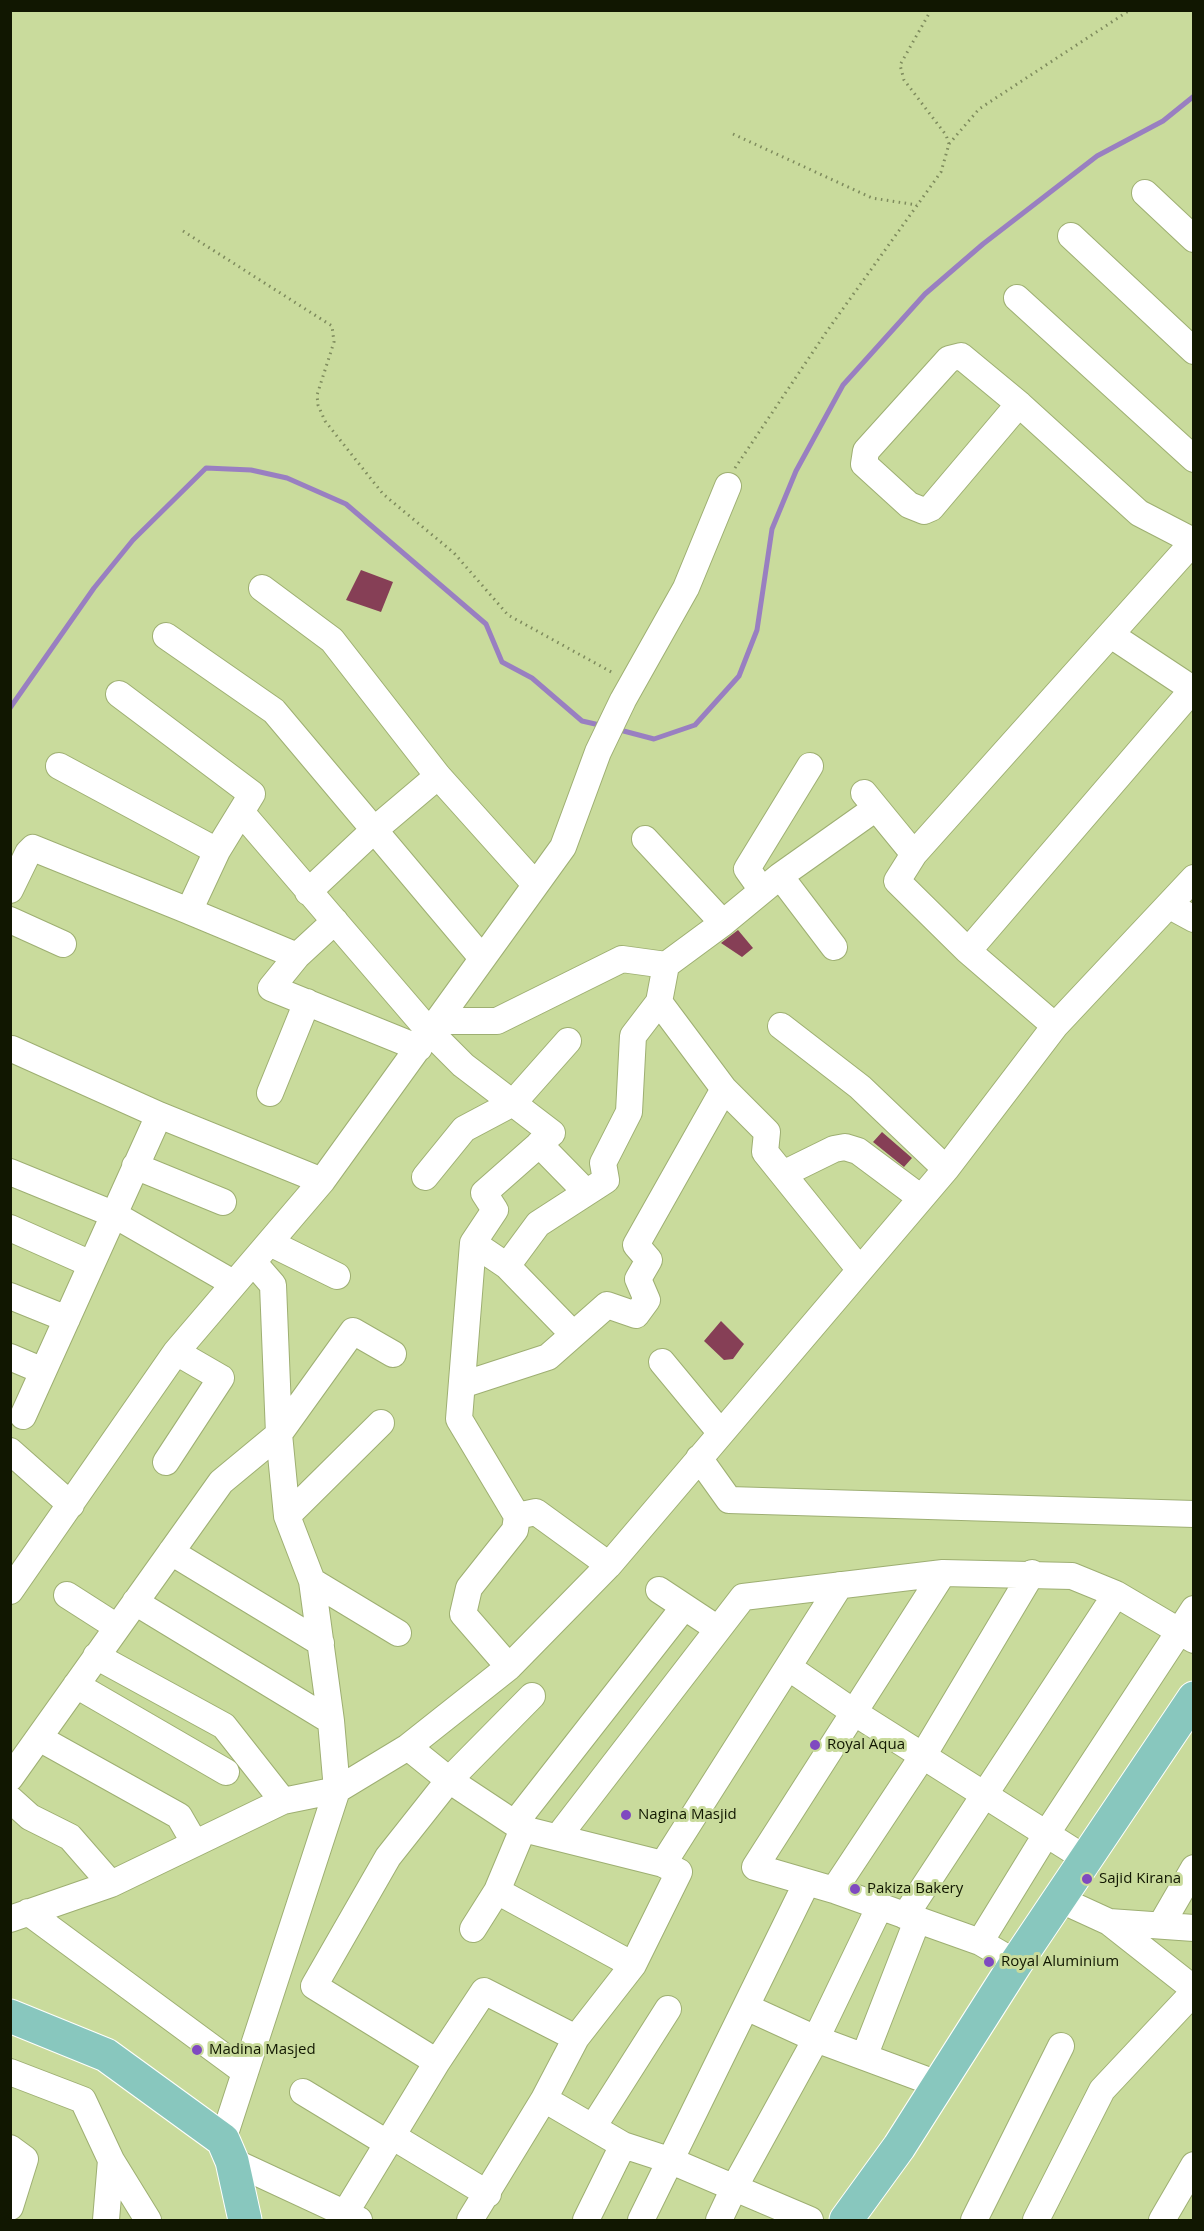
<!DOCTYPE html>
<html>
<head>
<meta charset="utf-8">
<style>
	body { margin:0 }
	#map { position:relative; width:1204px; height:2231px; overflow:hidden; background:#c9db9c; font-family:"Open Sans",sans-serif }
	canvas { display:block }
	.frame { position:absolute; inset:0; border:12px solid #111701; pointer-events:none }
</style>
</head>
<body>
<div id="map">
<canvas width="1204" height="2231"></canvas>
<div class="frame"></div>
</div>
<script>
const ctx = document.querySelector('canvas').getContext('2d');
ctx.lineJoin = 'round';
const shape = rows => new Path2D(rows.map(r => 'M' + r).join(''));
function trace(path, color, width, dash) { ctx.strokeStyle = color; ctx.lineWidth = width; ctx.lineCap = dash ? 'butt' : 'round'; ctx.setLineDash(dash || []); ctx.stroke(path); }
function fill(path, color) { ctx.fillStyle = color; ctx.fill(path, 'evenodd'); }
function write(font, color, halo, rows, align = 'center') {
  ctx.font = font + ' "Open Sans",sans-serif'; ctx.lineWidth = 6; ctx.setLineDash([]); ctx.textBaseline = 'middle'; ctx.strokeStyle = halo; ctx.fillStyle = color; for (const [text, x, y, turn = 0] of rows) {
    ctx.save(); ctx.translate(x, y); ctx.rotate((+turn || 0) * Math.PI / 180); ctx.textAlign = isNaN(turn) ? turn : align; if (halo) ctx.strokeText(text, 0, 0); ctx.fillText(text, 0, 0); ctx.restore();
  }
}
const stream = shape([
	[10,708,94,588,133,540,206,468,251,470,287,478,346,504,486,624,502,662,532,678,582,721,604,726],
	[616,729,654,739,695,725,739,676,757,630,772,529,796,471,843,385,925,294,983,244,1097,156,1163,121,1194,96]
]);
const building = shape([
	[361,570,393,582,381,612,346,600],
	[738,930,753,948,742,957,721,943],
	[882,1132,912,1158,904,1167,873,1142],
	[721,1321,744,1344,733,1359,724,1360,704,1341]
]);
const path = shape([
	[733,134,872,198,917,205],
	[949,144,979,109,1130,10],
	[183,231,332,326,334,342,317,395,318,405,325,421,383,494,454,553,508,615,615,674],
	[735,468,827,331,941,172,949,144,946,135,904,80,900,65,931,10]
]);
const minor = shape([
	[1145,193,1194,239],
	[1071,236,1194,351],
	[1017,298,1194,459],
	[1019,404,931,508,924,511,909,505,864,464,866,451,949,359,961,356,1019,404,1139,513,1193,541],
	[262,588,332,640,438,776,534,883],
	[1111,635,1194,690],
	[166,636,274,711,482,958],
	[119,694,252,794,217,851,189,911,297,956],
	[59,766,217,851],
	[864,793,914,854],
	[241,812,429,1031,463,1065,552,1133,484,1193,495,1210,473,1243,459,1419,517,1516,515,1530,469,1588,463,1614,509,1667],
	[645,839,723,923],
	[780,876,834,947],
	[10,890,28,853,33,848,189,911],
	[762,890,747,869,810,766],
	[308,892,373,831,438,776],
	[1170,906,1194,919],
	[10,920,63,944],
	[335,921,297,956,271,988,419,1048],
	[968,951,1194,688],
	[666,965,659,1002,724,1089,767,1132,765,1152,860,1270],
	[438,1021,497,1021,622,959,666,965,723,923,780,876,876,808],
	[781,1026,860,1087,946,1169],
	[1055,1026,968,951,897,881,914,854,1194,541],
	[12,1049,159,1115,322,1181],
	[270,1093,307,1002],
	[539,1144,586,1192],
	[135,1166,223,1202],
	[10,1172,113,1214,233,1283],
	[783,1174,834,1149,845,1147,858,1151,921,1198],
	[425,1177,464,1129,513,1103,568,1041],
	[10,1228,91,1264],
	[270,1243,337,1276],
	[473,1243,507,1266,572,1333],
	[507,1266,538,1224,606,1180,603,1163,629,1112,633,1036,659,1002],
	[10,1296,67,1319],
	[10,1357,43,1371],
	[662,1362,720,1432],
	[462,1385,548,1357,607,1305,636,1315,647,1300,638,1279,649,1260,636,1245,724,1089],
	[23,1416,159,1115],
	[10,1451,71,1505],
	[699,1458,729,1500,1194,1514],
	[166,1462,221,1378,176,1352],
	[287,1516,381,1423],
	[517,1516,536,1512,609,1565],
	[171,1552,321,1643],
	[943,1573,755,1867,834,1890,980,1942,1016,1963],
	[312,1581,398,1633],
	[659,1590,718,1629],
	[10,1591,176,1352,322,1181,563,847,598,752,623,700,686,588,728,486],
	[67,1595,117,1627],
	[135,1602,331,1721],
	[96,1656,224,1726,283,1801],
	[788,1667,855,1713,1086,1859],
	[76,1685,226,1772],
	[39,1738,179,1816,194,1842],
	[408,1747,449,1780,523,1829,663,1864],
	[10,1778,221,1482,279,1434,353,1331,393,1354],
	[10,1799,30,1817,70,1837,111,1884],
	[515,1823,684,1607],
	[558,1837,743,1597,943,1573,1072,1576,1116,1594,1194,1640],
	[834,1890,924,1754,1032,1573],
	[497,1891,633,1965],
	[1061,1900,1109,1922,1194,1989],
	[28,1912,245,2072],
	[905,1916,1116,1594],
	[10,1919,111,1884,283,1801,337,1790,408,1747,509,1667,609,1565,946,1169,1055,1026,1194,878],
	[1109,1922,1194,1928],
	[1161,1925,1194,1868],
	[473,1929,497,1891,523,1829],
	[980,1942,1047,1833,1194,1609],
	[746,2007,816,2039,940,2085],
	[864,2057,917,1921],
	[437,2062,314,1986,388,1857,449,1780,532,1696],
	[10,2072,83,2100,111,2160,148,2220],
	[303,2092,387,2143],
	[544,2099,623,2145,669,2160,810,2220],
	[593,2127,668,2009],
	[392,2136,488,2194],
	[223,2140,337,1790,331,1721,312,1581,287,1516,279,1434,273,1285,253,1262],
	[10,2148,25,2159,10,2207],
	[232,2161,359,2220],
	[106,2220,111,2160],
	[341,2220,437,2062,484,1991,576,2038],
	[470,2220,544,2099,576,2038,633,1965,679,1872,663,1864,840,1585],
	[586,2220,623,2145],
	[641,2220,806,1884],
	[719,2220,734,2188,816,2039,879,1908],
	[974,2220,1061,2046],
	[1036,2220,1102,2090,1194,1992],
	[1162,2220,1194,2165]
]);
const major = shape([
	[10,2016,106,2055,223,2140,232,2161,245,2220],
	[846,2220,899,2147,1016,1963,1194,1698]
]);
const markers = [
	[815,1745,6,"#7f49c0"],
	[626,1815,6,"#7f49c0"],
	[1087,1879,6,"#7f49c0"],
	[855,1889,6,"#7f49c0"],
	[989,1962,6,"#7f49c0"],
	[197,2050,6,"#7f49c0"]
];
const poiNames = [
	["Royal Aqua",827,1745],
	["Nagina Masjid",638,1815],
	["Sajid Kirana",1099,1879],
	["Pakiza Bakery",867,1889],
	["Royal Aluminium",1001,1962],
	["Madina Masjed",209,2050]
];
trace(stream, '#997fc1', 5);
fill(building, '#863f56');
trace(minor, '#9eaf72', 28);
trace(major, '#fff', 35);
trace(path, '#7e8b5d', 3, [1.5, 4.5]);
trace(minor, '#fff', 26);
trace(major, '#88c7be', 33);
for (const [x, y, r, color] of markers) { const dot = new Path2D(); dot.arc(x, y, r, 0, 2 * Math.PI); ctx.fillStyle = color; ctx.fill(dot); trace(dot, '#c9db9c', 2); }
write('15px', '#111701', '#c9db9c', poiNames, 'left');
</script>
</body>
</html>
